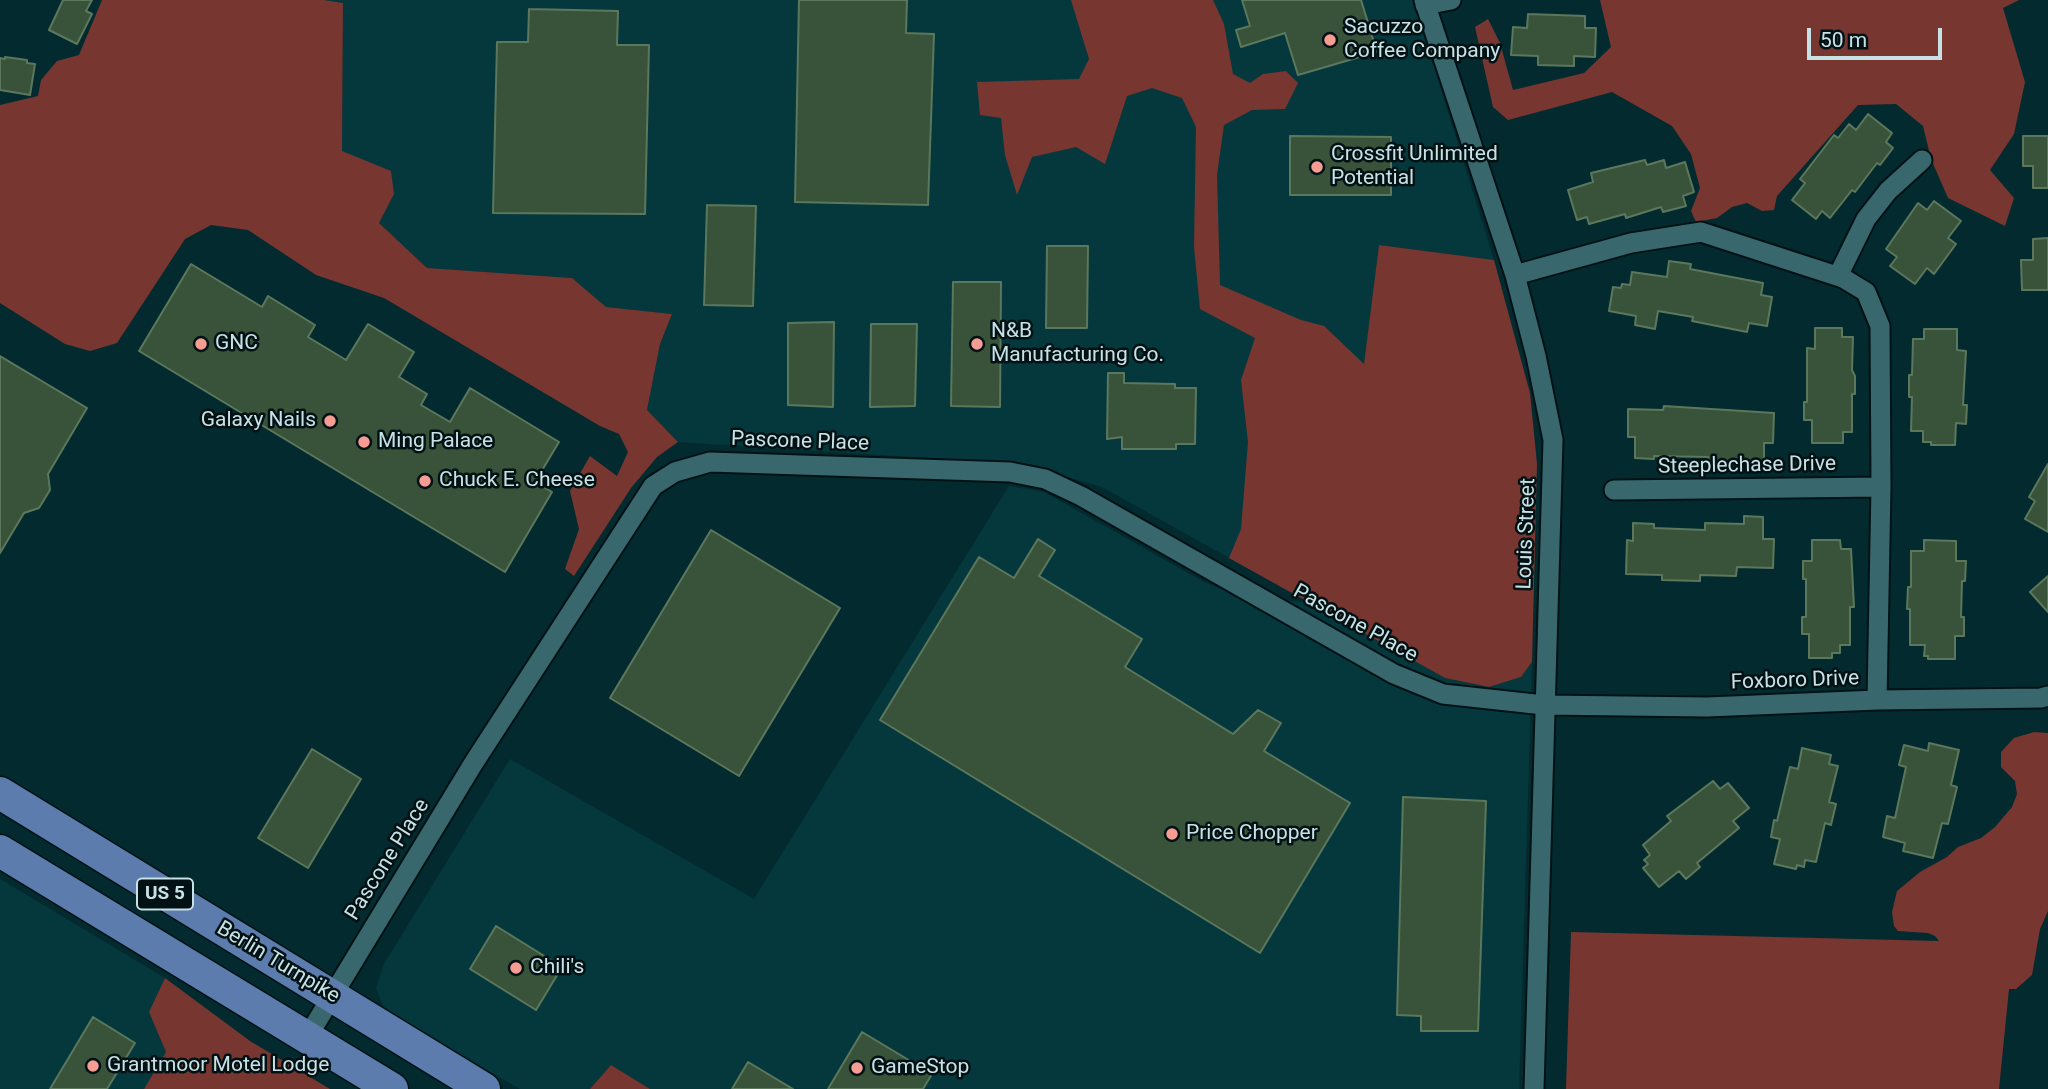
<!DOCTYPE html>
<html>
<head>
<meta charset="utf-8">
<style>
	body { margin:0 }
	#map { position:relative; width:2048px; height:1089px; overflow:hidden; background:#032b2f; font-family:Roboto,sans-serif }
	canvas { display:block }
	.scale { position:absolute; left:1807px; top:28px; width:135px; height:32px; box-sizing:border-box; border:4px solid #c8e1e4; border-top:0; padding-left:9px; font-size:21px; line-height:24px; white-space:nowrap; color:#c8e1e4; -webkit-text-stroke:5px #011114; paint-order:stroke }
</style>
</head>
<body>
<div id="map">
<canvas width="2048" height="1089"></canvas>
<div class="scale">50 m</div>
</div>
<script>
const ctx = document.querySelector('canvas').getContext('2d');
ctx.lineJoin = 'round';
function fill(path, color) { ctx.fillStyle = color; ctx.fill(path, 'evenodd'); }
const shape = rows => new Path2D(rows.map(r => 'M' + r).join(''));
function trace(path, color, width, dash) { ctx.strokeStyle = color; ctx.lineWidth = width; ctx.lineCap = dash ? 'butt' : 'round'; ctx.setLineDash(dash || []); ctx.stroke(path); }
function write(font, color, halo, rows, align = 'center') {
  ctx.font = font + ' Roboto,sans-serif'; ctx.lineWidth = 5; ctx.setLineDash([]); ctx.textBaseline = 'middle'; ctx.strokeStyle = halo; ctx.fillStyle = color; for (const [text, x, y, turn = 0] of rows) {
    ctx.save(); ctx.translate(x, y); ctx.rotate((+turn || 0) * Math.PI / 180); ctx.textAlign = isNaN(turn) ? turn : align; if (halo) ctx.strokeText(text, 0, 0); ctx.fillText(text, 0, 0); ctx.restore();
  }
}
const built = shape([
	[324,0,1413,0,1494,260,1379,245,1337,583,1310,603,1445,678,1489,687,1521,677,1532,662,1519,1089,650,1089,611,1065,590,1089,520,1089,385,1011,376,988,384,964,510,759,754,899,1009,486,1044,492,1204,582,1246,599,1308,602,1102,487,1022,464,678,442,647,410,660,344,672,314,606,307,571,278,427,268,379,223,394,194,342,152,343,3],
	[0,879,165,978,149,1012,166,1052,144,1089,0,1089]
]);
const green = shape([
	[102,0,324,0,343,3,342,151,391,171,394,194,379,223,427,268,572,278,606,307,672,314,660,344,647,410,678,442,657,457,631,488,574,576,565,569,579,529,570,491,590,456,617,476,628,452,619,434,600,426,384,298,316,275,248,230,211,225,185,239,117,343,90,351,65,344,0,303,0,105,38,96,41,80,57,61,79,55],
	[1071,0,1213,0,1224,24,1233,74,1250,83,1263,74,1286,71,1298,83,1285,109,1252,110,1224,125,1217,175,1220,285,1301,320,1324,326,1364,364,1379,245,1494,260,1530,393,1537,464,1532,662,1521,677,1489,687,1445,678,1229,558,1241,529,1248,442,1241,380,1255,338,1200,309,1194,247,1196,127,1182,98,1152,88,1127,96,1105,164,1076,147,1032,157,1017,195,1005,155,1001,118,980,115,977,82,1079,79,1089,59],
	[1600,0,2019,0,2003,8,2025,82,2014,134,1990,170,2014,198,2005,226,1948,198,1931,159,1923,126,1896,104,1858,105,1777,196,1774,210,1762,211,1747,203,1732,207,1717,218,1696,222,1691,211,1700,188,1691,154,1672,126,1612,92,1508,120,1493,107,1475,27,1488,19,1500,43,1513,90,1584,73,1611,47],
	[2034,732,2048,733,2048,911,2040,929,2032,975,2016,989,2009,989,1999,1089,1566,1089,1571,932,1939,941,1935,936,1928,933,1898,931,1894,926,1892,912,1897,891,1920,872,1947,857,1958,847,1981,838,1995,827,2012,807,2017,794,2015,781,2001,767,2001,752,2014,738],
	[165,978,250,1041,330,1089,144,1089,166,1052,149,1012],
	[611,1065,650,1089,590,1089]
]);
const building = shape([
	[63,0,92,0,86,11,92,14,77,44,49,30,63,0],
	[799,0,907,0,906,33,934,34,928,205,795,202,799,0],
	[1242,0,1361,0,1377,52,1298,75,1285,33,1241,47,1236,30,1250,26,1242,0],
	[529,9,618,11,617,45,649,45,645,214,493,213,497,42,528,42,529,9],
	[1528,14,1585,16,1585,28,1596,28,1595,57,1574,56,1574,66,1538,65,1538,56,1511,55,1513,27,1527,28,1528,14],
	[5,57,27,60,27,63,35,64,30,95,0,90,0,58,5,59,5,57],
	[1868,114,1892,133,1886,142,1893,148,1880,165,1877,163,1855,192,1852,190,1830,218,1822,211,1816,219,1792,200,1805,183,1800,179,1834,135,1838,138,1849,124,1856,130,1868,114],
	[1290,136,1391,137,1391,195,1290,195,1290,136],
	[2023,136,2048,136,2048,188,2033,188,2033,166,2023,166,2023,136],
	[1645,160,1647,165,1664,160,1666,168,1685,162,1694,192,1683,196,1686,206,1663,212,1661,207,1626,218,1625,214,1589,224,1587,217,1577,220,1568,190,1593,182,1591,173,1645,160],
	[1934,201,1961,221,1948,238,1956,244,1934,274,1927,268,1915,284,1890,266,1897,257,1886,249,1918,203,1927,210,1934,201],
	[707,205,756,206,753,306,704,305,707,205],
	[2048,238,2048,290,2022,290,2021,260,2033,260,2033,239,2048,238],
	[1047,246,1088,246,1087,328,1046,328,1047,246],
	[1669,261,1691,264,1690,269,1763,283,1761,295,1772,297,1767,326,1749,323,1747,332,1692,321,1693,317,1658,311,1655,329,1635,325,1636,316,1609,311,1613,287,1621,288,1622,284,1630,285,1632,272,1667,277,1669,261],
	[191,264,262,307,268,296,315,325,308,337,346,360,368,324,414,352,399,377,427,394,421,405,450,422,470,388,559,442,535,482,552,492,505,572,139,351,191,264],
	[953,282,1001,282,1000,407,951,406,953,282],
	[834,322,833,407,788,405,788,323,834,322],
	[871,324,917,324,915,406,870,407,871,324],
	[1815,328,1842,328,1842,337,1853,337,1852,370,1855,376,1855,394,1852,394,1852,432,1843,432,1843,443,1812,443,1812,420,1804,420,1804,402,1807,402,1807,348,1815,349,1815,328],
	[1924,329,1957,329,1957,350,1966,351,1963,405,1967,405,1966,424,1956,423,1955,445,1931,445,1931,442,1923,442,1923,431,1911,431,1912,397,1909,397,1909,375,1912,375,1913,339,1924,339,1924,329],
	[0,356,87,408,48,474,50,490,39,508,24,513,0,553,0,356],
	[1108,373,1124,373,1124,383,1175,384,1175,388,1196,388,1195,444,1176,444,1176,449,1122,449,1122,437,1107,439,1108,373],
	[1664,406,1774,413,1773,443,1764,443,1764,463,1708,460,1708,457,1654,456,1654,459,1635,458,1635,437,1628,437,1628,409,1663,410,1664,406],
	[2048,464,2048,532,2025,519,2035,501,2029,497,2048,464],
	[1744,516,1763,517,1763,539,1774,539,1773,568,1737,567,1736,576,1700,575,1700,581,1662,580,1662,575,1626,574,1627,540,1633,541,1633,523,1654,524,1654,528,1705,530,1705,523,1744,524,1744,516],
	[711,530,840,608,739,776,610,698,711,530],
	[1038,539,1055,550,1039,576,1142,639,1125,667,1233,734,1258,710,1281,723,1264,751,1350,803,1260,953,880,720,979,557,1014,578,1038,539],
	[1812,540,1840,540,1841,549,1851,549,1854,607,1850,607,1850,645,1840,645,1840,653,1832,653,1832,658,1809,658,1809,634,1802,634,1802,617,1806,617,1806,579,1803,579,1803,561,1812,561,1812,540],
	[1924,540,1956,541,1956,561,1966,561,1965,581,1962,581,1961,617,1964,617,1964,636,1955,636,1955,659,1928,659,1928,656,1924,656,1925,645,1910,645,1910,609,1907,609,1908,587,1911,587,1911,551,1924,551,1924,540],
	[2048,576,2048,612,2030,592,2048,576],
	[1929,743,1959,750,1951,785,1957,787,1948,824,1942,823,1933,858,1903,851,1905,843,1883,837,1887,816,1895,818,1906,767,1899,765,1904,745,1928,751,1929,743],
	[1802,748,1831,755,1829,764,1838,766,1829,802,1836,804,1831,825,1825,823,1816,862,1805,860,1804,867,1797,865,1796,869,1774,864,1780,839,1771,837,1774,820,1777,821,1790,767,1798,769,1802,748],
	[312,749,361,779,308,868,258,838,312,749],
	[1713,781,1720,789,1728,783,1749,808,1733,821,1739,828,1697,863,1700,867,1686,879,1679,871,1659,887,1643,868,1648,864,1644,860,1650,855,1643,845,1671,821,1667,816,1713,781],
	[1403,797,1486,801,1478,1031,1421,1031,1421,1016,1397,1015,1403,797],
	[496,926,562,967,536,1010,470,969,496,926],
	[93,1017,135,1043,107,1089,50,1089,93,1017],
	[862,1032,932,1074,923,1089,828,1089,862,1032],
	[748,1062,793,1089,732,1089,748,1062]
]);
const minor = shape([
	[1424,0,1515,275,1536,356,1553,440,1534,1089],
	[1425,5,1451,0],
	[1515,275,1631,243,1701,232,1843,278,1866,292,1880,326,1881,487,1877,700],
	[1838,276,1866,219,1888,191,1922,160],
	[1614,490,1881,487],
	[308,1036,473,764,653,486,675,472,710,462,1010,472,1045,479,1081,496,1394,674,1443,694,1544,705,1707,707,1877,700,2041,698,2048,696]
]);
const trunk = shape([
	[0,793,484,1089],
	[0,851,392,1089]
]);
const markers = [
	[1330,40,7,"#f59c93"],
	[1317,167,7,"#f59c93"],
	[201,344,7,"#f59c93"],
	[977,344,7,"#f59c93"],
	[330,421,7,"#f59c93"],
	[364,442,7,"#f59c93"],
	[425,481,7,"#f59c93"],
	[1172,834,7,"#f59c93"],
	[516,968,7,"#f59c93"],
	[93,1066,7,"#f59c93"],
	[857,1068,7,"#f59c93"]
];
const shields = [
	[165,894,56]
];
const shieldNames = [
	["US 5",165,894]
];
const poiNames = [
	["Sacuzzo",1344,28],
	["Coffee Company",1344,52],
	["Crossfit Unlimited",1331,155],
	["Potential",1331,179],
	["N&B",991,332],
	["Manufacturing Co.",991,356],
	["GNC",215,344],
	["Galaxy Nails",316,421,"right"],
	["Ming Palace",378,442],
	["Chuck E. Cheese",439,481],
	["Price Chopper",1186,834],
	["Chili's",530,968],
	["Grantmoor Motel Lodge",107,1066],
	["GameStop",871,1068]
];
const streetNames = [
	["Pascone Place",800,442,2],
	["Steeplechase Drive",1747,466,-1],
	["Louis Street",1527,534,-88],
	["Pascone Place",1355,624,29],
	["Foxboro Drive",1795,681,-2],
	["Pascone Place",388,860,-58],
	["Berlin Turnpike",278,963,31]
];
fill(built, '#05383d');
fill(green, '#783631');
fill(building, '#385339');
trace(building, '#5b775c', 2);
trace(minor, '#001215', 23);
trace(trunk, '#001215', 35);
trace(minor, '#38686e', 19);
trace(trunk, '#5d7cae', 32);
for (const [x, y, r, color] of markers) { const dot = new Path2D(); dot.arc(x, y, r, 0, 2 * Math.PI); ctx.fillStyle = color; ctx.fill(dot); trace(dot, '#011114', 2.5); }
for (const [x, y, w] of shields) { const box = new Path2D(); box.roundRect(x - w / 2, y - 15.5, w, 31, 5); ctx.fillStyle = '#011114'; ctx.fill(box); trace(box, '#c8e1e4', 2); }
write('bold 19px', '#c8e1e4', null, shieldNames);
write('21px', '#c8e1e4', '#011114', poiNames, 'left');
write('21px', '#c8e1e4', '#011114', streetNames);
</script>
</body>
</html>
